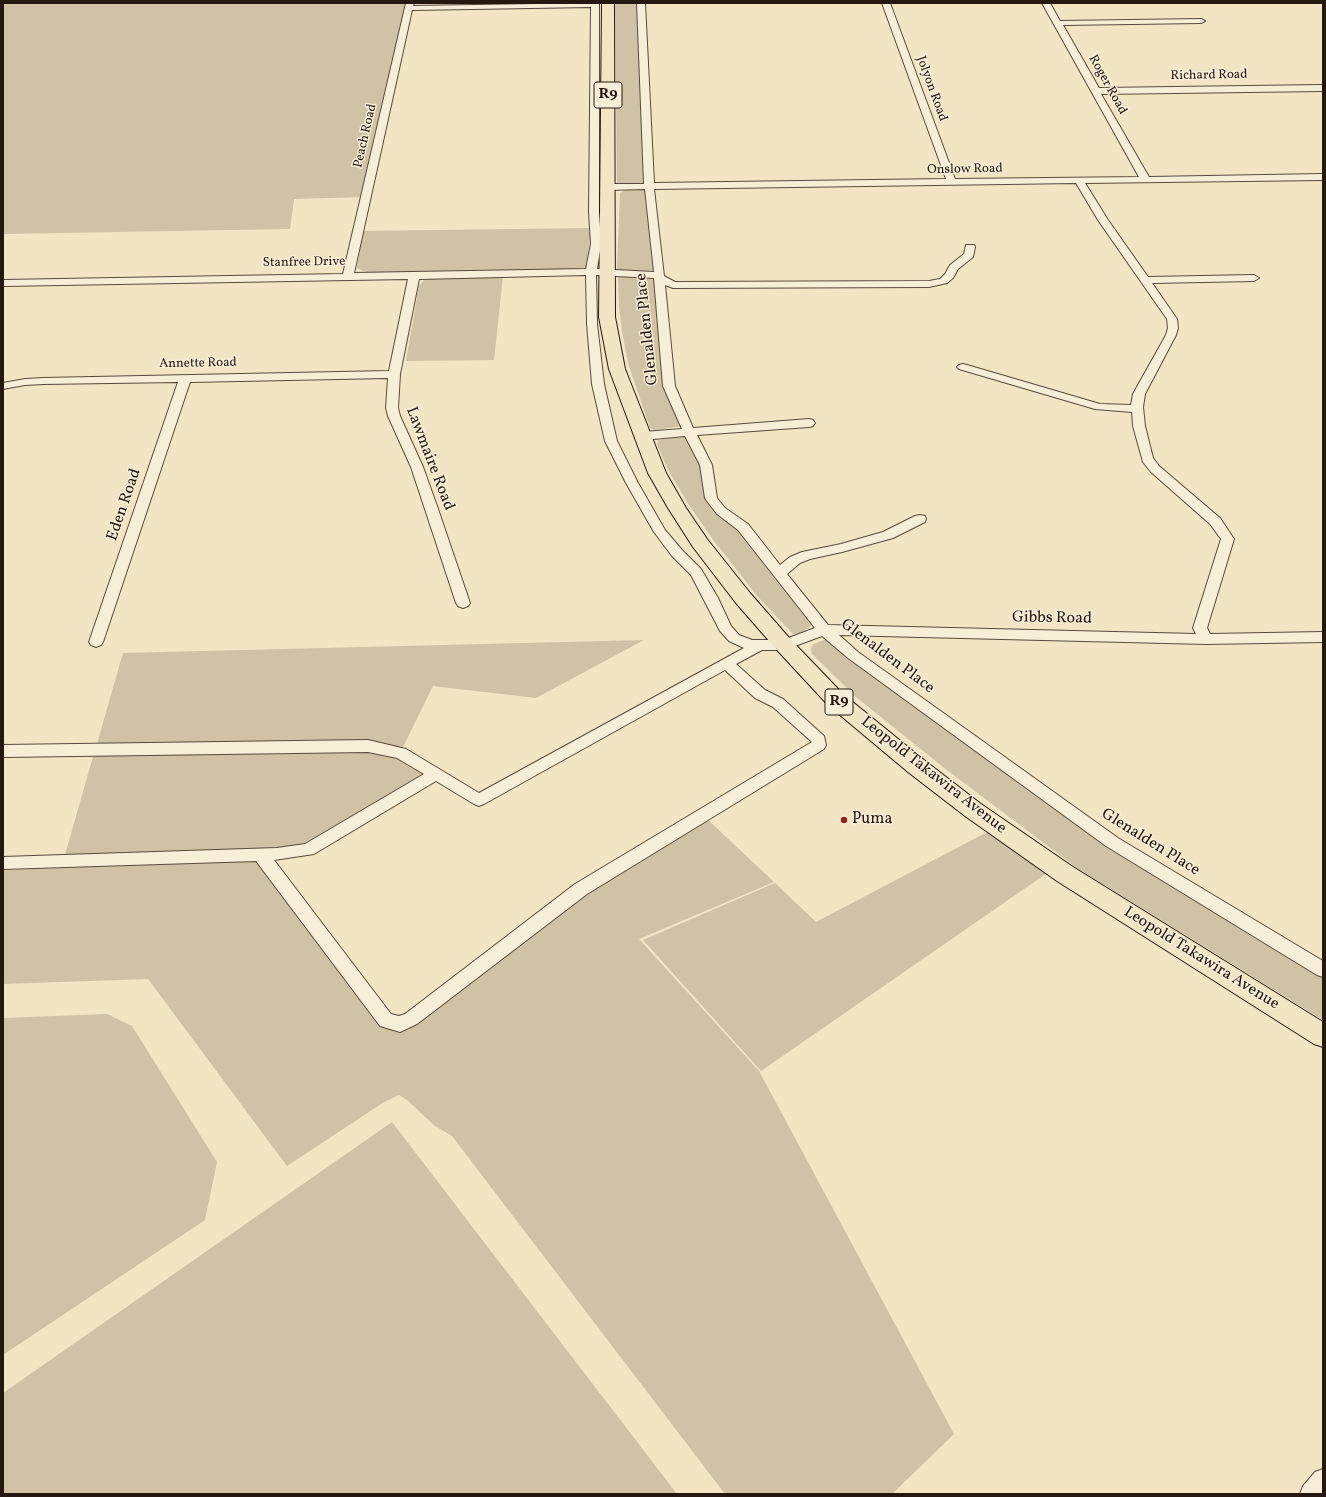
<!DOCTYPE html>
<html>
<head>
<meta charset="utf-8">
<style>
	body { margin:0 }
	#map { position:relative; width:1326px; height:1497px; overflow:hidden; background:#f2e5c3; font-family:Vollkorn,serif }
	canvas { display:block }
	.frame { position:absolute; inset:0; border:4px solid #251810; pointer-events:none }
</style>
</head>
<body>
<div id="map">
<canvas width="1326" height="1497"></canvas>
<div class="frame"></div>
</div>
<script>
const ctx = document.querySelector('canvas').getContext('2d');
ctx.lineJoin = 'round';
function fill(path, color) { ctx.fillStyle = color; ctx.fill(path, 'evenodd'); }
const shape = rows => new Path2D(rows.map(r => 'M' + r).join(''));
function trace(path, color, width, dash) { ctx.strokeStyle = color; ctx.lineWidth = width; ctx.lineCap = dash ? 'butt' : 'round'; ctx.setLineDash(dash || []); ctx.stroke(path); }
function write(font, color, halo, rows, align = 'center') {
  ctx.font = font + ' Vollkorn,serif'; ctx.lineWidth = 3; ctx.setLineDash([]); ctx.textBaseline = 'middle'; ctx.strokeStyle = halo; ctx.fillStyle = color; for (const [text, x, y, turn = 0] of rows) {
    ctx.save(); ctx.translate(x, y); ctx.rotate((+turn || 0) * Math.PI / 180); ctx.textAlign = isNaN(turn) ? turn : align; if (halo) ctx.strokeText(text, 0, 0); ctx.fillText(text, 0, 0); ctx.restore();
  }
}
const green = shape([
	[3,3,406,3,363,197,294,199,290,229,3,234],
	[615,3,640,3,647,185,617,186],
	[626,190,646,190,655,272,622,271,617,268,620,193],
	[591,228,587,267,581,270,375,274,363,271,357,268,363,231],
	[626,274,656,278,666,385,684,426,654,430,650,428,628,363,622,331,619,307,618,277],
	[503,276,494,360,406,361,419,286,424,280,434,277],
	[689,436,704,466,707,488,728,518,814,624,801,633,793,634,758,597,714,541,689,505,668,470,657,444,659,440],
	[826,639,1110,844,1323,974,1323,1020,1077,868,943,767,856,697,812,654,811,648,814,644],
	[644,640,536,698,433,686,402,749,96,747,123,653],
	[367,749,399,756,428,774,306,846,276,850,65,855,94,753],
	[707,819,774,882,639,939,759,1071,954,1434,892,1494,725,1494,452,1136,435,1126,407,1100,399,1095,384,1102,287,1166,148,979,3,984,3,870,256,861,401,1030,585,892],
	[993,829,1050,871,761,1071,643,940,775,883,816,922],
	[107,1014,132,1026,217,1162,205,1220,3,1355,3,1018],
	[392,1122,677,1494,3,1494,3,1393]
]);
const minor = shape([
	[406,3,414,3,413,6,599,3,599,212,601,244,597,269,654,272,645,189,608,190,603,187,608,184,644,184,637,3,645,3,654,183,946,179,882,3,890,3,955,179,1139,177,1042,3,1050,3,1060,21,1201,19,1205,21,1201,23,1063,25,1099,88,1323,85,1323,91,1101,94,1149,177,1323,174,1323,180,1085,183,1108,220,1148,277,1254,275,1259,278,1254,281,1152,283,1177,319,1178,328,1176,335,1145,394,1143,407,1145,426,1153,458,1159,466,1220,518,1234,539,1207,628,1210,634,1323,632,1323,642,1206,644,839,635,858,652,1118,838,1323,961,1323,977,1317,975,1106,846,848,658,822,636,784,650,762,650,736,664,765,690,783,699,824,736,826,745,824,749,587,894,417,1024,400,1032,380,1026,256,861,3,869,3,857,277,848,305,844,424,774,397,758,368,752,3,757,3,745,368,740,406,749,479,793,744,648,729,641,720,631,691,575,672,556,654,532,626,483,605,441,592,384,587,324,586,275,419,279,400,374,398,408,400,416,423,467,437,506,470,603,468,606,463,608,458,606,456,603,411,467,388,416,386,408,388,378,190,382,103,642,101,645,96,647,91,645,89,642,178,382,43,384,25,385,3,389,3,383,25,379,43,378,389,371,408,279,3,286,3,280,343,274,406,3],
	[591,7,589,212,591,244,586,269,354,273,412,10,591,7],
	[1076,183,1098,220,1167,319,1168,328,1166,335,1133,394,1131,405,1100,404,967,365,963,364,959,365,957,367,959,369,1095,409,1132,412,1133,426,1143,462,1151,472,1210,524,1221,539,1193,628,1196,634,828,625,787,574,800,563,810,559,842,552,893,538,925,522,926,519,925,516,920,515,915,516,883,532,841,544,802,552,790,557,780,565,748,524,725,508,717,498,712,465,697,435,809,427,813,426,815,423,813,420,809,419,693,428,675,386,665,285,673,288,929,287,947,283,953,278,958,269,973,257,975,247,974,245,966,245,964,254,950,265,945,274,940,279,929,281,675,282,664,276,654,189,1076,183],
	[596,275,654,278,663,386,682,429,643,432,639,433,637,436,639,439,643,440,685,436,700,465,705,498,707,501,717,514,738,530,815,628,783,640,752,640,739,635,731,626,718,598,701,569,682,550,665,530,638,483,617,441,604,384,597,324,596,275],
	[725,670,755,698,773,707,812,742,575,884,405,1014,399,1016,391,1014,274,860,314,854,436,781,474,804,479,806,484,804,725,670],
	[1323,1469,1323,1494,1300,1494,1303,1486,1315,1472,1323,1469]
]);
const highway = shape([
	[602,3,614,3,615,317,625,369,666,473,686,508,707,539,750,593,791,640,844,695,924,760,981,804,1073,867,1323,1022,1323,1047,1314,1044,1057,881,965,816,908,772,828,705,777,650,736,603,693,547,668,508,648,473,609,369,599,317,602,3]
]);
const markers = [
	[844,820,4,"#8f2418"]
];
const farStreetnames = [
	["Richard Road",1209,76,-1],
	["Roger Road",1107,85,61],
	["Jolyon Road",931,89,70],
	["Peach Road",366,136,-77],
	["Onslow Road",965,170,-1],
	["Stanfree Drive",304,263,-1],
	["Annette Road",198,364,-1]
];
const shields = [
	[608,95,28],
	[839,702,28]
];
const shieldNames = [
	["R9",608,95],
	["R9",839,702]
];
const streetNames = [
	["Glenalden Place",648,329,-96],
	["Lawmaire Road",429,459,69],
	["Eden Road",125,505,-71],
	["Gibbs Road",1052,619,1],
	["Glenalden Place",887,657,37],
	["Leopold Takawira Avenue",933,776,38],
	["Glenalden Place",1150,843,32],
	["Leopold Takawira Avenue",1201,959,32]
];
const poiNames = [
	["Puma",852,820]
];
fill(green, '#cfc2a5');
trace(minor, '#584b3d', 2);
trace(highway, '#251810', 2);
fill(minor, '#f7eed8');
fill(highway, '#f2e5c3');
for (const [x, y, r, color] of markers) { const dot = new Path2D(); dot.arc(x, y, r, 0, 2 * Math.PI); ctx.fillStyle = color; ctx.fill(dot); trace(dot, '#f7eed8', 1.5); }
write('13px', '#251810', '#f7eed8', farStreetnames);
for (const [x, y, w] of shields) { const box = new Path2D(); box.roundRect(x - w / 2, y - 13, w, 26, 3); ctx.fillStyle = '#f7eed8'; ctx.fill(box); trace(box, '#251810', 1); }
write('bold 15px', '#251810', null, shieldNames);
write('16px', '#251810', '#f7eed8', streetNames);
write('16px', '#251810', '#f7eed8', poiNames, 'left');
</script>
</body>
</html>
